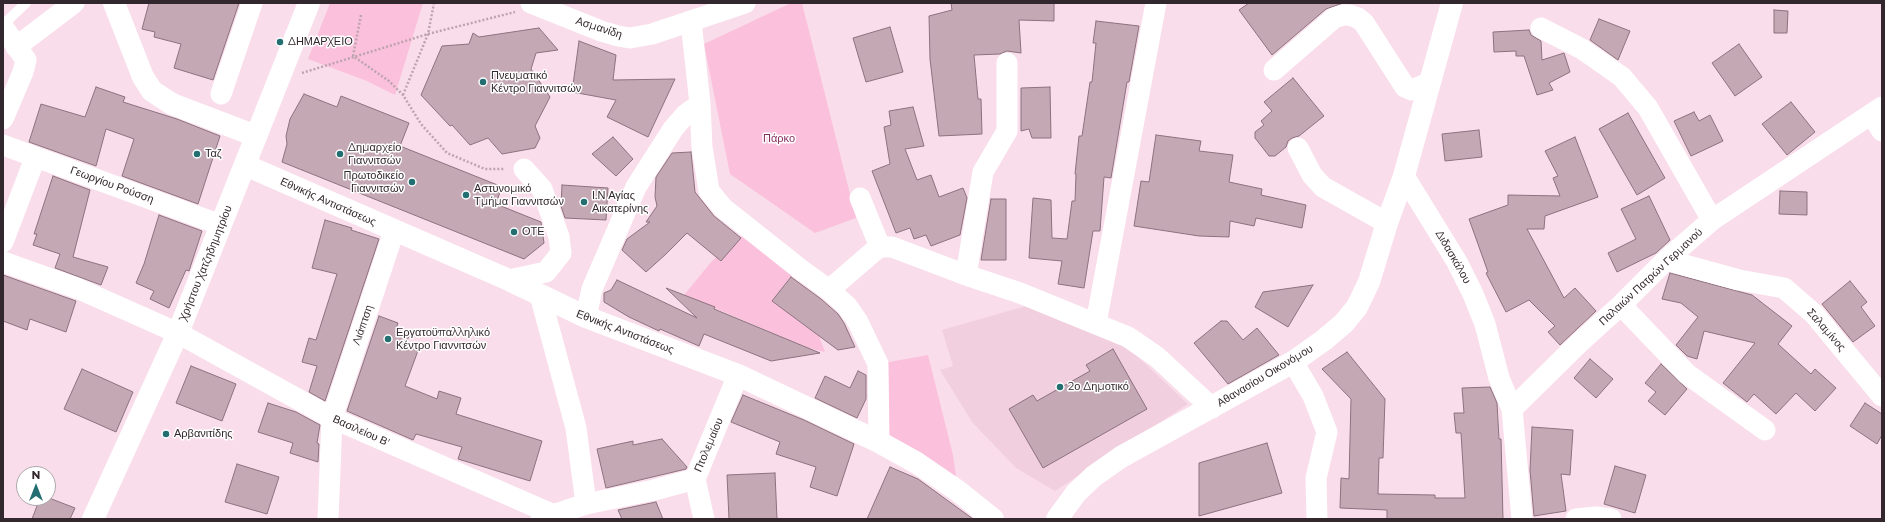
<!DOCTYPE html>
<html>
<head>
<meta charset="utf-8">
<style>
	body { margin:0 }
	#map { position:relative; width:1885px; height:522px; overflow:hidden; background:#faddea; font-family:Montserrat,sans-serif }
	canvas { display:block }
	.frame { position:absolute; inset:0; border:4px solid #32272c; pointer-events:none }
	.north { position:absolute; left:16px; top:466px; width:40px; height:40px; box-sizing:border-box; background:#fff; border:1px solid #ada9ab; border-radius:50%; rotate:0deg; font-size:11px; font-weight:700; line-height:16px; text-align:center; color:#32272c }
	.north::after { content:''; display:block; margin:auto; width:14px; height:18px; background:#236e71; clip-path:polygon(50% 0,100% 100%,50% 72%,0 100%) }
</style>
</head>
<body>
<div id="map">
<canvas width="1885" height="522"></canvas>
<div class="frame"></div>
<div class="north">N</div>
</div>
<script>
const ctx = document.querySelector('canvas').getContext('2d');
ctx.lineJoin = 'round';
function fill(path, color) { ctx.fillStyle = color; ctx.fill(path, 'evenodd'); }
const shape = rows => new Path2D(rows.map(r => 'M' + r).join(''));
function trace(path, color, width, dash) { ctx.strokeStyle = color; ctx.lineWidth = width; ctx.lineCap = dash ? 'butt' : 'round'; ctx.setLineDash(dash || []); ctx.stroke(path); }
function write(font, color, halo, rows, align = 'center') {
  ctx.font = font + ' Montserrat,sans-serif'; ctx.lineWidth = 3; ctx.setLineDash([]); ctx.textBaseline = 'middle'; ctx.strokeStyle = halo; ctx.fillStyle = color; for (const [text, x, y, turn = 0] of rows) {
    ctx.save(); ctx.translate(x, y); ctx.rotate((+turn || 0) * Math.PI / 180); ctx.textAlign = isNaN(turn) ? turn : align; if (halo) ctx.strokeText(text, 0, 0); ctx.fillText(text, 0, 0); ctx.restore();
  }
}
const built = shape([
	[1026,306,1122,342,1188,404,1055,491,1016,468,972,422,940,370,953,366,942,330]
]);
const green = shape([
	[330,3,423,3,395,95,367,81,308,59],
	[791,3,802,3,856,218,815,233,730,174,704,44],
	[745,233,793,274,772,301,819,336,825,352,808,348,684,295,712,261],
	[928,355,953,455,958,491,879,442,878,364]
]);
const building = shape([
	[149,3,239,3,213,80,174,68,181,44,154,37,155,32,142,29,149,3],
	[951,3,1054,3,1054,21,1019,20,1021,53,1007,51,1000,54,974,55,978,99,981,99,982,134,939,136,930,59,929,16,952,10,951,3],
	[1249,3,1343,3,1326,9,1272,55,1239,10,1249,3],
	[1774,10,1788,11,1787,33,1774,33,1774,10],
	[1599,19,1630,31,1618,60,1590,40,1599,19],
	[1096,21,1139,26,1129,82,1127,82,1111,178,1104,177,1100,231,1093,231,1084,288,1058,284,1062,261,1029,258,1033,198,1051,200,1052,238,1067,239,1072,201,1075,201,1076,174,1075,174,1079,136,1082,136,1090,82,1092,82,1096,43,1093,43,1096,21],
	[890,27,903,72,866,82,853,38,890,27],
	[539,28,558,50,536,53,531,69,550,97,535,126,540,138,535,148,502,154,488,138,470,145,452,125,450,126,421,95,442,46,469,44,473,33,479,37,539,28],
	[1529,30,1531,35,1541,41,1542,60,1564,53,1570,72,1549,83,1553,90,1537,95,1524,56,1516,56,1516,51,1494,52,1493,32,1529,30],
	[579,41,616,55,613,80,675,79,648,137,607,117,616,100,572,92,579,41],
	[1739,44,1762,77,1735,96,1712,63,1739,44],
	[1293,78,1324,116,1299,136,1292,138,1288,141,1286,147,1275,156,1269,156,1255,138,1255,132,1264,125,1261,121,1272,111,1264,102,1293,78],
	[96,87,125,97,123,102,177,119,220,136,198,204,122,176,134,139,106,129,96,166,29,142,41,104,85,117,96,87],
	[1050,87,1051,138,1032,138,1029,129,1021,131,1021,88,1050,87],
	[304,94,337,107,341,96,409,123,400,146,500,186,500,192,496,204,541,222,544,243,524,259,282,162,287,144,286,136,290,119,304,94],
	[1791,102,1815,132,1787,155,1762,124,1791,102],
	[913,107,924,146,905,149,917,180,931,175,939,197,963,188,967,198,960,235,931,246,926,235,914,239,910,228,896,233,872,171,890,164,884,127,891,125,889,111,913,107],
	[1694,112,1699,121,1710,115,1723,141,1691,156,1674,121,1694,112],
	[1628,113,1665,178,1637,195,1599,129,1628,113],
	[1479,130,1482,157,1445,161,1442,134,1479,130],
	[1156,135,1201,141,1199,151,1233,155,1229,182,1262,189,1261,195,1306,205,1302,228,1256,218,1254,226,1230,221,1229,237,1199,236,1134,226,1141,181,1149,182,1156,135],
	[613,137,633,159,616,176,592,154,613,137],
	[1575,137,1598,197,1545,216,1544,229,1527,229,1564,298,1575,288,1596,311,1560,345,1548,332,1555,326,1529,300,1506,312,1486,273,1488,272,1469,219,1508,205,1508,195,1560,196,1553,178,1558,176,1545,151,1575,137],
	[691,152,695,192,714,216,741,238,721,261,687,233,666,254,646,272,622,250,627,239,650,222,646,222,657,206,655,197,656,177,672,153,691,152],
	[53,176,90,190,73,257,108,267,101,285,55,268,60,254,33,245,37,234,34,234,53,176],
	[562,185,608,188,606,220,565,218,561,206,562,185],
	[1780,191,1807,192,1807,215,1779,214,1780,191],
	[1649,196,1670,240,1656,253,1617,272,1608,253,1636,239,1621,209,1649,196],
	[991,199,1006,199,1006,260,981,260,991,199],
	[159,215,202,231,189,271,186,270,169,308,150,299,154,291,136,283,144,264,159,215],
	[325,220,352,228,351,230,379,239,325,401,309,392,317,366,302,362,309,338,316,340,337,274,312,268,325,220],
	[1670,273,1752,295,1792,326,1778,344,1811,374,1815,369,1836,388,1815,411,1796,393,1776,414,1754,394,1747,402,1723,383,1755,343,1704,331,1697,359,1687,356,1676,345,1698,317,1681,303,1662,299,1670,273],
	[3,275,76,301,66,332,30,319,27,330,3,321,3,275],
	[791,277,821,299,838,314,844,323,855,347,838,350,772,301,791,277],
	[617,280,697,318,666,288,715,307,714,309,820,353,771,361,704,334,699,346,660,329,659,331,629,317,604,302,604,293,611,290,617,280],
	[1850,281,1867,302,1861,307,1875,326,1853,342,1822,304,1850,281],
	[1313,285,1288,327,1255,307,1263,292,1313,285],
	[379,316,398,323,396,329,410,334,406,343,419,348,405,386,437,399,439,391,461,398,456,414,542,441,530,481,458,459,462,447,416,434,413,440,347,411,379,316],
	[1221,321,1227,321,1243,340,1257,328,1279,355,1228,384,1194,343,1221,321],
	[1113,349,1147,409,1043,468,1009,409,1033,395,1037,401,1090,371,1086,365,1113,349],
	[1347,352,1385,399,1383,458,1379,458,1378,494,1435,495,1435,498,1465,498,1461,433,1456,433,1454,413,1464,413,1462,388,1490,387,1497,403,1499,439,1501,439,1503,519,1387,519,1387,510,1340,508,1341,478,1349,479,1351,399,1322,369,1347,352],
	[1590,359,1613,379,1596,398,1574,378,1590,359],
	[1661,364,1687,389,1665,415,1648,401,1656,392,1645,383,1661,364],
	[191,366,236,384,222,421,176,403,191,366],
	[82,369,133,392,116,432,64,409,82,369],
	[858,371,866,375,866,399,857,418,815,398,825,376,850,388,858,371],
	[743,395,804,420,854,444,837,496,810,487,816,467,776,454,780,442,731,422,743,395],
	[268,403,296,412,320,425,317,443,319,444,318,462,290,453,293,443,258,432,268,403],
	[1865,403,1882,414,1882,435,1877,444,1850,426,1865,403],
	[1532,427,1573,430,1570,475,1561,474,1566,511,1534,516,1530,470,1532,427],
	[662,439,687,467,686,469,606,488,597,449,633,441,633,445,662,439],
	[1267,443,1282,493,1199,516,1199,463,1267,443],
	[237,464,279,477,267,514,225,502,237,464],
	[1615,466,1646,475,1635,513,1604,504,1615,466],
	[890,467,918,479,973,519,867,519,890,467],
	[775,473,777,519,729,519,727,475,775,473],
	[40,498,49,498,75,508,70,519,32,519,40,498],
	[656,502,663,519,622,519,618,510,656,502]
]);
const path = shape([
	[361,15,353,56,389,81,403,95,421,124,447,153,485,169,505,169],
	[302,73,428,34,515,12],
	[403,95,428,34,434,3]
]);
const service = shape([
	[3,25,26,3]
]);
const minor = shape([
	[531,3,601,31,618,36,630,38,652,34,745,3],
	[691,21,700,104,702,147,709,191,723,208,800,269,829,290,847,306,858,322,878,364,879,442],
	[3,27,26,60,23,72,3,119],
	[1541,28,1582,49,1622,77,1648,108,1712,220],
	[16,47,74,3],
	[1274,70,1334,18,1343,15,1349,15,1358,18,1364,23,1405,87,1412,90,1430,82],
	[221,94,252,3],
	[1871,114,1882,131],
	[3,145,221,225],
	[1298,148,1312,175,1323,187,1387,223],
	[1404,176,1457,262,1473,294,1485,324,1499,378,1512,409,1522,519],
	[860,198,880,247],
	[3,242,35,158],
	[1666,260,1739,280,1784,288,1814,314,1882,396],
	[3,262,79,289,178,333,332,418,552,514],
	[966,275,983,172,1007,131,1007,63],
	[509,280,546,272,561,253,559,237,542,189,524,169],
	[829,290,873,252,880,247,892,247,966,275,1020,293,1128,337,1157,357,1212,408],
	[540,295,576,428,586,504],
	[1621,305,1687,374,1765,430],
	[586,317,592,289,636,187,673,129,685,115,700,104],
	[1096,323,1156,3],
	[1293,362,1313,396,1327,432,1316,478,1317,519],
	[1512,409,1578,344,1621,305,1666,260,1712,220,1882,107],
	[695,479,704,519],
	[328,519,332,418,394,231],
	[541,519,586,504,654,490,695,479,738,375],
	[1576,519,1596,517,1611,519]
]);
const tertiary = shape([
	[114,3,143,77,152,91,172,104,256,136],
	[1057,519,1076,493,1094,476,1121,457,1293,362,1324,340,1344,323,1357,307,1369,282,1387,223,1404,176,1452,3]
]);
const secondary = shape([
	[245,165,509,280,586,317,738,375,879,442,917,463,958,491,993,519],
	[93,519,178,333,309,3]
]);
const markers = [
	[280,42,4,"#236e71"],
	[483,82,4,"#236e71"],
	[197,154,4,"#236e71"],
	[340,154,4,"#236e71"],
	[412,182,4,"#236e71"],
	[466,195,4,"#236e71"],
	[584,202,4,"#236e71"],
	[514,232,4,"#236e71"],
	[388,339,4,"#236e71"],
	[1060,387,4,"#236e71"],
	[166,434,4,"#236e71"]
];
const streetNames = [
	["Ασμανίδη",599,28,18],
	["Γεωργίου Ρούσση",112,185,20],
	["Εθνικής Αντιστάσεως",328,202,24],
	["Διδασκάλου",1453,257,60],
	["Χρήστου Χατζηδημητρίου",206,263,-68],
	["Παλαιών Πατρών Γερμανού",1651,277,-43],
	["Λιάπτση",363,325,-71],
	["Σαλαμίνος",1826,330,49],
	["Εθνικής Αντιστάσεως",625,332,21],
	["Αθανασίου Οικονόμου",1265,376,-31],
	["Βασιλείου Β'",361,431,24],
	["Πτολεμαίου",709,445,-67]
];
const poiNames = [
	["ΔΗΜΑΡΧΕΙΟ",288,42],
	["Πνευματικό",491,76],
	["Κέντρο Γιαννιτσών",491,89],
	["Δημαρχείο",348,148],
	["Γιαννιτσών",348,161],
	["Ταζ",205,154],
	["Πρωτοδικείο",404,176,"right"],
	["Γιαννιτσών",404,189,"right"],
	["Αστυνομικό",474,189],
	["Τμήμα Γιαννιτσών",474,202],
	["Ι.Ν Αγίας",592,196],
	["Αικατερίνης",592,209],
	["ΟΤΕ",522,232],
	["Εργατοϋπαλληλικό",396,333],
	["Κέντρο Γιαννιτσών",396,346],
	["2ο Δημοτικό",1068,387],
	["Αρβανιτίδης",174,434]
];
const parkNames = [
	["Πάρκο",779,139]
];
fill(built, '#f2cfdf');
fill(green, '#fbc0dc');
fill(building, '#c4a9b5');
trace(building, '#8c727e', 1);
trace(path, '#bca4af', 2.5, [2, 2]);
trace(service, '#fff', 10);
trace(minor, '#fff', 21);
trace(tertiary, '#fff', 22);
trace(secondary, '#fff', 22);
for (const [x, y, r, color] of markers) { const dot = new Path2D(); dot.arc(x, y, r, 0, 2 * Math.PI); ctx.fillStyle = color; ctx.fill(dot); trace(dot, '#fff', 1.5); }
write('11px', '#32272c', '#fff', streetNames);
write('11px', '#32272c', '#fff', poiNames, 'left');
write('11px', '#852d5f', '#fff', parkNames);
</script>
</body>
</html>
